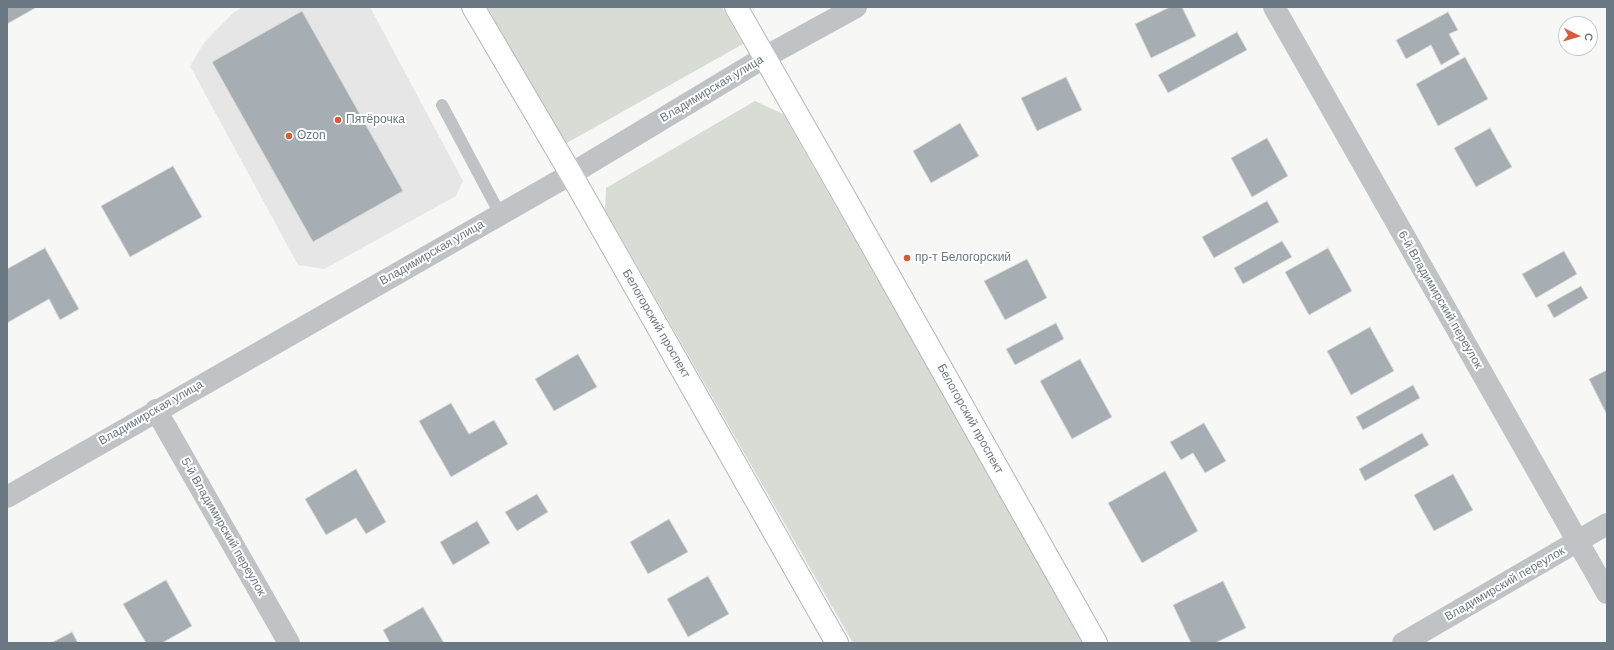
<!DOCTYPE html>
<html>
<head>
<meta charset="utf-8">
<style>
	body { margin:0 }
	#map { position:relative; width:1614px; height:650px; overflow:hidden; background:#f7f7f5; font-family:Helvetica,sans-serif }
	canvas { display:block }
	.frame { position:absolute; inset:0; border:8px solid #697883; pointer-events:none }
	.north { position:absolute; left:1558px; top:16px; width:40px; height:40px; box-sizing:border-box; background:#fff; border:1px solid #c3c9cd; border-radius:50%; rotate:95deg; font-size:11px; font-weight:700; line-height:16px; text-align:center; color:#697883 }
	.north::after { content:''; display:block; margin:auto; width:14px; height:18px; background:#d35d3a; clip-path:polygon(50% 0,100% 100%,50% 72%,0 100%) }
</style>
</head>
<body>
<div id="map">
<canvas width="1614" height="650"></canvas>
<div class="frame"></div>
<div class="north">С</div>
</div>
<script>
const ctx = document.querySelector('canvas').getContext('2d');
ctx.lineJoin = 'round';
function fill(path, color) { ctx.fillStyle = color; ctx.fill(path, 'evenodd'); }
const shape = rows => new Path2D(rows.map(r => 'M' + r).join(''));
function trace(path, color, width, dash) { ctx.strokeStyle = color; ctx.lineWidth = width; ctx.lineCap = dash ? 'butt' : 'round'; ctx.setLineDash(dash || []); ctx.stroke(path); }
function write(font, color, halo, rows, align = 'center') {
  ctx.font = font + ' Helvetica,sans-serif'; ctx.lineWidth = 4; ctx.setLineDash([]); ctx.textBaseline = 'middle'; ctx.strokeStyle = halo; ctx.fillStyle = color; for (const [text, x, y, turn = 0] of rows) {
    ctx.save(); ctx.translate(x, y); ctx.rotate((+turn || 0) * Math.PI / 180); ctx.textAlign = isNaN(turn) ? turn : align; if (halo) ctx.strokeText(text, 0, 0); ctx.fillText(text, 0, 0); ctx.restore();
  }
}
const built = shape([
	[243,7,370,7,463,181,456,196,324,269,298,265,190,66,204,43,233,13]
]);
const green = shape([
	[487,7,722,7,743,44,565,144],
	[755,101,783,114,1085,643,853,643,605,210,606,188]
]);
const building = shape([
	[7,7,37,7,7,24,7,7],
	[1170,7,1182,7,1196,36,1151,58,1135,24,1170,7],
	[302,11,403,191,313,242,212,62,302,11],
	[1448,12,1458,30,1449,34,1460,54,1441,65,1431,45,1406,59,1396,40,1448,12],
	[1237,32,1247,50,1168,93,1158,75,1237,32],
	[1465,57,1488,99,1438,126,1416,84,1465,57],
	[1066,77,1082,110,1037,131,1021,98,1066,77],
	[960,123,979,156,931,183,913,151,960,123],
	[1490,128,1512,167,1476,187,1454,148,1490,128],
	[1267,138,1288,176,1252,197,1231,158,1267,138],
	[173,166,202,217,130,257,101,206,173,166],
	[1267,201,1279,222,1214,258,1202,237,1267,201],
	[1282,241,1292,257,1243,284,1234,268,1282,241],
	[45,248,79,309,60,320,49,299,7,323,7,269,45,248],
	[1328,248,1352,291,1309,315,1285,272,1328,248],
	[1564,251,1577,274,1536,298,1522,274,1564,251],
	[1027,259,1047,298,1005,320,984,281,1027,259],
	[1581,286,1588,298,1554,318,1547,305,1581,286],
	[1056,323,1064,339,1015,365,1006,349,1056,323],
	[1370,327,1394,371,1351,395,1327,351,1370,327],
	[578,354,597,387,554,411,535,379,578,354],
	[1080,359,1112,417,1072,439,1040,381,1080,359],
	[1607,370,1607,415,1589,379,1607,370],
	[1413,385,1420,398,1363,430,1356,417,1413,385],
	[451,403,469,434,494,420,508,444,451,477,419,421,451,403],
	[1204,423,1226,461,1205,473,1193,453,1181,460,1170,442,1204,423],
	[1422,433,1429,445,1365,481,1359,469,1422,433],
	[356,469,386,522,366,534,356,518,326,535,305,499,356,469],
	[1165,471,1198,531,1142,563,1108,503,1165,471],
	[1453,474,1473,510,1434,531,1414,495,1453,474],
	[537,494,548,512,517,531,505,512,537,494],
	[669,519,688,552,648,574,630,542,669,519],
	[477,521,490,543,453,565,440,542,477,521],
	[708,576,729,614,688,637,667,599,708,576],
	[166,580,192,626,162,643,146,643,123,604,166,580],
	[1223,581,1246,628,1215,643,1191,643,1173,605,1223,581],
	[423,607,444,643,390,643,383,630,423,607],
	[72,632,78,643,51,643,72,632]
]);
const lane = shape([
	[442,105,500,214]
]);
const street = shape([
	[1274,7,1607,593],
	[156,410,289,643],
	[7,497,571,174,765,57,856,7],
	[1403,643,1607,524]
]);
const secondary = shape([
	[473,7,571,174,837,643],
	[736,7,844,196,1096,643]
]);
const markers = [
	[338,120,4,"#d35d3a"],
	[289,136,4,"#d35d3a"],
	[907,258,4,"#d35d3a"]
];
const streetNames = [
	["Владимирская улица",712,89,-31],
	["Владимирская улица",432,253,-30],
	["6-й Владимирский переулок",1440,300,60],
	["Белогорский проспект",656,324,60],
	["Владимирская улица",151,413,-30],
	["Белогорский проспект",970,419,61],
	["5-й Владимирский переулок",223,527,60],
	["Владимирский переулок",1505,584,-30]
];
const poiNames = [
	["Пятёрочка",346,120],
	["Ozon",297,136],
	["пр-т Белогорский",915,258]
];
fill(built, '#e5e6e5');
fill(green, '#d7dcd5');
fill(building, '#a7aeb3');
trace(building, '#d9d9d7', 1);
trace(secondary, '#b1b7bb', 24);
trace(lane, '#bfc3c6', 12);
trace(street, '#bfc3c6', 22);
trace(secondary, '#fff', 22);
for (const [x, y, r, color] of markers) { const dot = new Path2D(); dot.arc(x, y, r, 0, 2 * Math.PI); ctx.fillStyle = color; ctx.fill(dot); trace(dot, '#fff', 1.5); }
write('12px', '#697883', '#fff', streetNames);
write('12px', '#697883', '#fff', poiNames, 'left');
</script>
</body>
</html>
